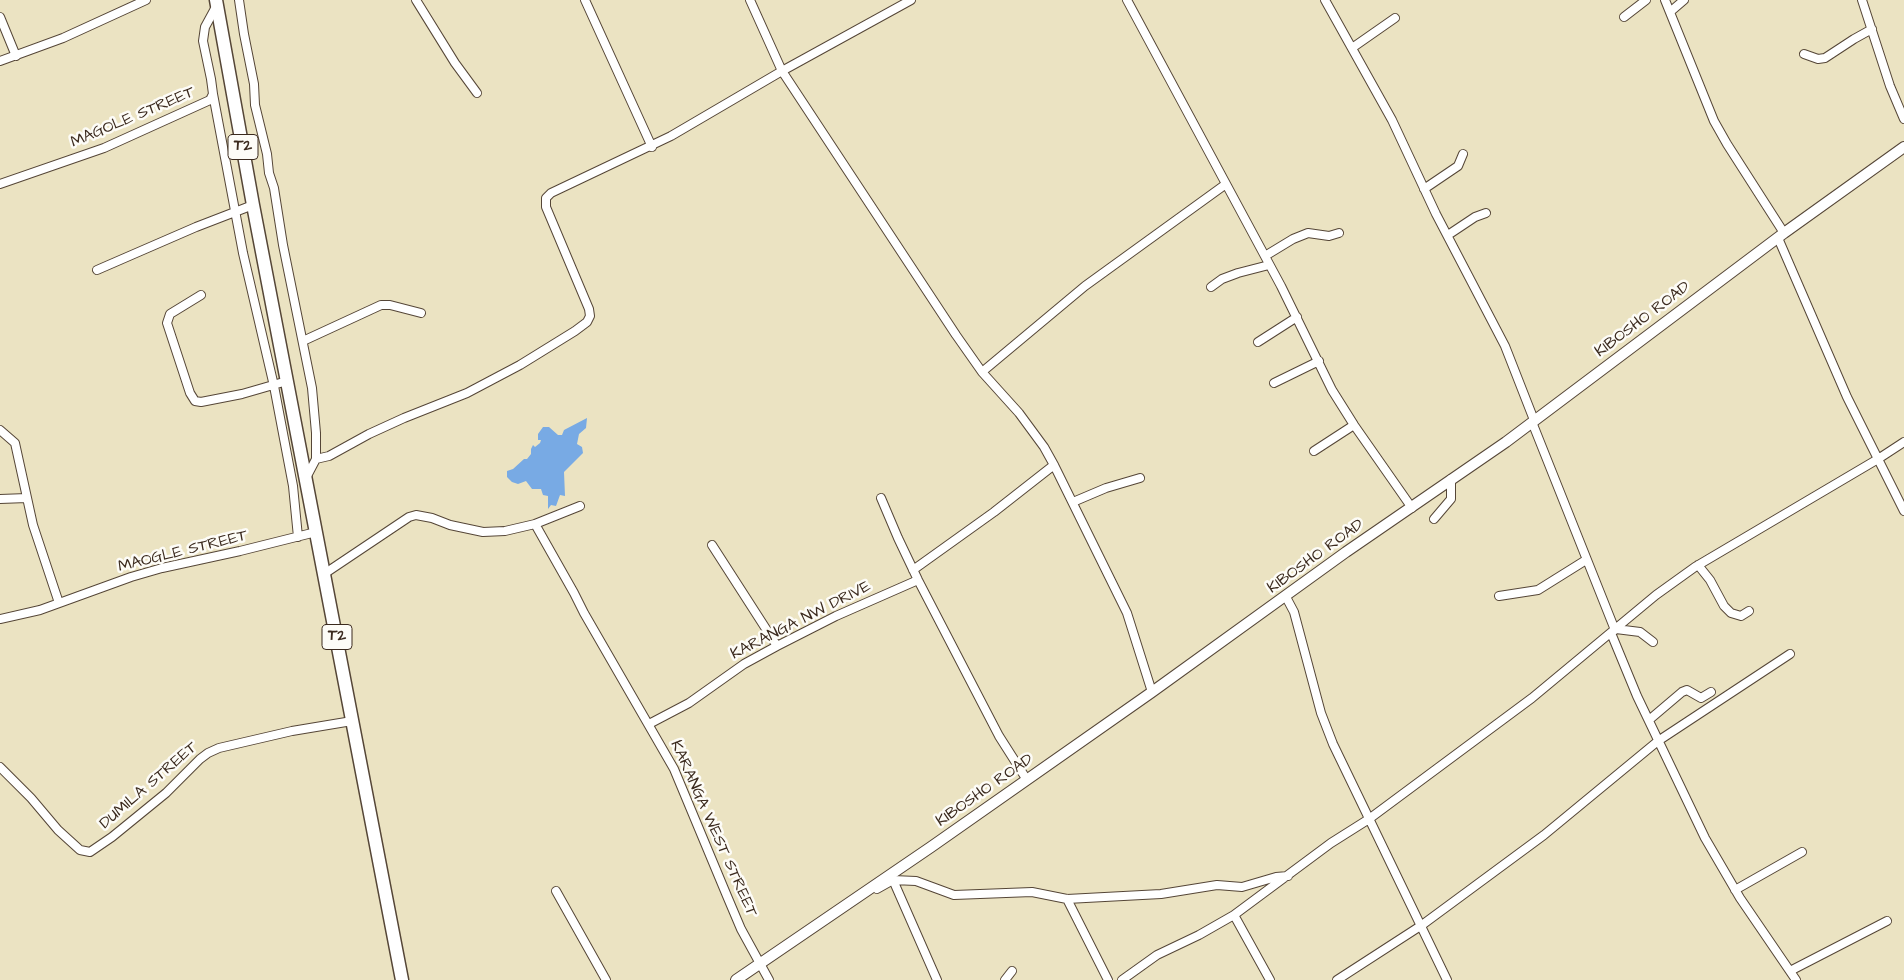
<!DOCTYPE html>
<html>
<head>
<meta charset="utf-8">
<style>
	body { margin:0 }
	canvas { display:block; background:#ebe3c2 }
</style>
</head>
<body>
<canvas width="1904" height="980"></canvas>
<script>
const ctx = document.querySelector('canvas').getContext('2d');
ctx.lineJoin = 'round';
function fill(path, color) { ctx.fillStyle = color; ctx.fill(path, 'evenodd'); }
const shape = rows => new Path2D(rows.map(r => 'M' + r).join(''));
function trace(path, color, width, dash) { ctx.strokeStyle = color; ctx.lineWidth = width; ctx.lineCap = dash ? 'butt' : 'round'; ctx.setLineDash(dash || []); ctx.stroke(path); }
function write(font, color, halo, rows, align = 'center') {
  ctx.font = font + ' "Architects Daughter",sans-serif'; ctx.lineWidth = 5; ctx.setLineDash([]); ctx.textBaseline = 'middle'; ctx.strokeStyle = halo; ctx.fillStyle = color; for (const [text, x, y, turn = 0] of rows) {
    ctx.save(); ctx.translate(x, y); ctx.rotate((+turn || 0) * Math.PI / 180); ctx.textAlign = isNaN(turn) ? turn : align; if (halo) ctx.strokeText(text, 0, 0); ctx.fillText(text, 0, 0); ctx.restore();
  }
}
const water = shape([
	[587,418,586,428,579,434,577,444,582,447,583,453,564,472,565,496,560,495,556,506,551,505,548,509,548,496,543,495,541,489,532,489,526,481,518,484,512,482,507,477,507,471,513,469,524,459,527,459,531,454,531,449,533,445,535,447,540,443,541,440,538,440,538,434,543,427,549,427,558,435,562,435,564,430]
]);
const minor = shape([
	[239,0,244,34,254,84,255,105,267,154,269,173,274,188,283,245,312,388,316,433,316,459,306,478],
	[416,0,455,63,477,93],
	[585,0,652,147],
	[750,0,782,71,956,335,982,372,1019,413,1044,447,1054,465,1127,613,1152,692],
	[1127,0,1281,286,1332,390,1354,425,1412,508],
	[1325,0,1392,120,1436,214,1505,346,1534,420],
	[1665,0,1714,121,1727,144,1784,233],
	[1862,0,1890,86,1904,119],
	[1670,12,1684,0],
	[0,17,16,56],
	[1624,17,1646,0],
	[1352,48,1395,18],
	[1804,54,1818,59,1825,58,1854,39,1872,29],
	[0,61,63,38,146,0],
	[213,94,243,253,274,386,293,486,298,537],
	[0,184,104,148,210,100,213,94,211,79,203,41,205,27,217,5],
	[1424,189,1458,166,1463,154],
	[1448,235,1475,217,1486,213],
	[1778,238,1847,397,1904,511],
	[1265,256,1293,239,1308,233,1329,236,1339,233],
	[97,270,196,227,253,205],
	[1211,287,1222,279,1238,273,1269,265],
	[201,295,170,314,167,323,190,393,195,401,201,402,242,394,287,381],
	[303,341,381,305,390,305,421,313],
	[1258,342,1297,317],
	[982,372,1085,286,1226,184],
	[1274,383,1319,361],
	[1532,422,1615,630],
	[0,430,15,443,33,525,59,603],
	[1314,451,1354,425],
	[316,459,329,456,369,434,404,418,467,393,520,365,575,331,587,322,590,316,589,309,546,207,546,198,551,193,671,136,782,71,911,0],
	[881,498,898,538,918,580,999,736,1027,780],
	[0,499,27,498],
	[1073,502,1106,488,1140,478],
	[1434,519,1451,499,1451,479],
	[535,524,574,593,584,613,674,769,727,896,741,929,769,980],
	[712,545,777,646],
	[1698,565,1710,580,1724,606,1731,613,1741,616,1749,611],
	[913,570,994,512,1054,465],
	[324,574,409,517,416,515,432,518,450,525,483,532,505,531,535,524,580,506],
	[1499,596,1538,590,1586,560],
	[1286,597,1294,612,1321,713,1333,744,1447,980],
	[0,619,40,610,131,577,162,568,240,551,316,532],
	[1616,629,1640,632,1653,642],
	[1611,633,1637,696,1705,838,1740,898,1796,980],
	[1649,720,1682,692,1687,690,1701,698,1711,692],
	[649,724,689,703,744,664,777,646,836,616,918,580],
	[0,767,31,798,58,830,80,850,90,852,112,837,166,793,200,759,208,753,219,748,292,731,352,721],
	[893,880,916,881,954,895,1032,892,1067,899,1161,894,1217,885,1242,887,1276,877,1288,876],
	[877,889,893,880,937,980],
	[1735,890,1802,852],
	[556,891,606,980],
	[1067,899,1108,980],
	[1234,915,1270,980],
	[1790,971,1887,921],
	[1005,980,1012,971],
	[1122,980,1157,955,1199,935,1234,915,1331,843,1369,819,1532,698,1656,595,1695,567,1878,459,1904,442],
	[1337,980,1422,925,1544,835,1658,741,1790,654]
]);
const tertiary = shape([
	[736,980,931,847,1152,692,1346,552,1506,442,1784,233,1904,147]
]);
const trunk = shape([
	[216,0,253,205,402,980]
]);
const shields = [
	[243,147,30],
	[337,637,30]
];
const shieldNames = [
	["T2",243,147],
	["T2",337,637]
];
const streetNames = [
	["MAGOLE STREET",133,118,-23],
	["KIBOSHO ROAD",1643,320,-37],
	["MAOGLE STREET",183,552,-14],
	["KIBOSHO ROAD",1316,557,-36],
	["KARANGA NW DRIVE",801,621,-27],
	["DUMILA STREET",149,786,-41],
	["KIBOSHO ROAD",985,791,-35],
	["KARANGA WEST STREET",713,829,66]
];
fill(water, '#78aae4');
trace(minor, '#554637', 10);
trace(tertiary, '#554637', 12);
trace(trunk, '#554637', 15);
trace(minor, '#fff', 8);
trace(tertiary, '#fff', 10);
trace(trunk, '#fff', 12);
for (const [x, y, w] of shields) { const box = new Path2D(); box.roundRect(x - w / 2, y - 12.5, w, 25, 4); ctx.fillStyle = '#fdfcf7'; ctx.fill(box); trace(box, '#3b2a1e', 1); }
write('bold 15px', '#3b2a1e', null, shieldNames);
write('16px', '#3b2a1e', '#fdfcf7', streetNames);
</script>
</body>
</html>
